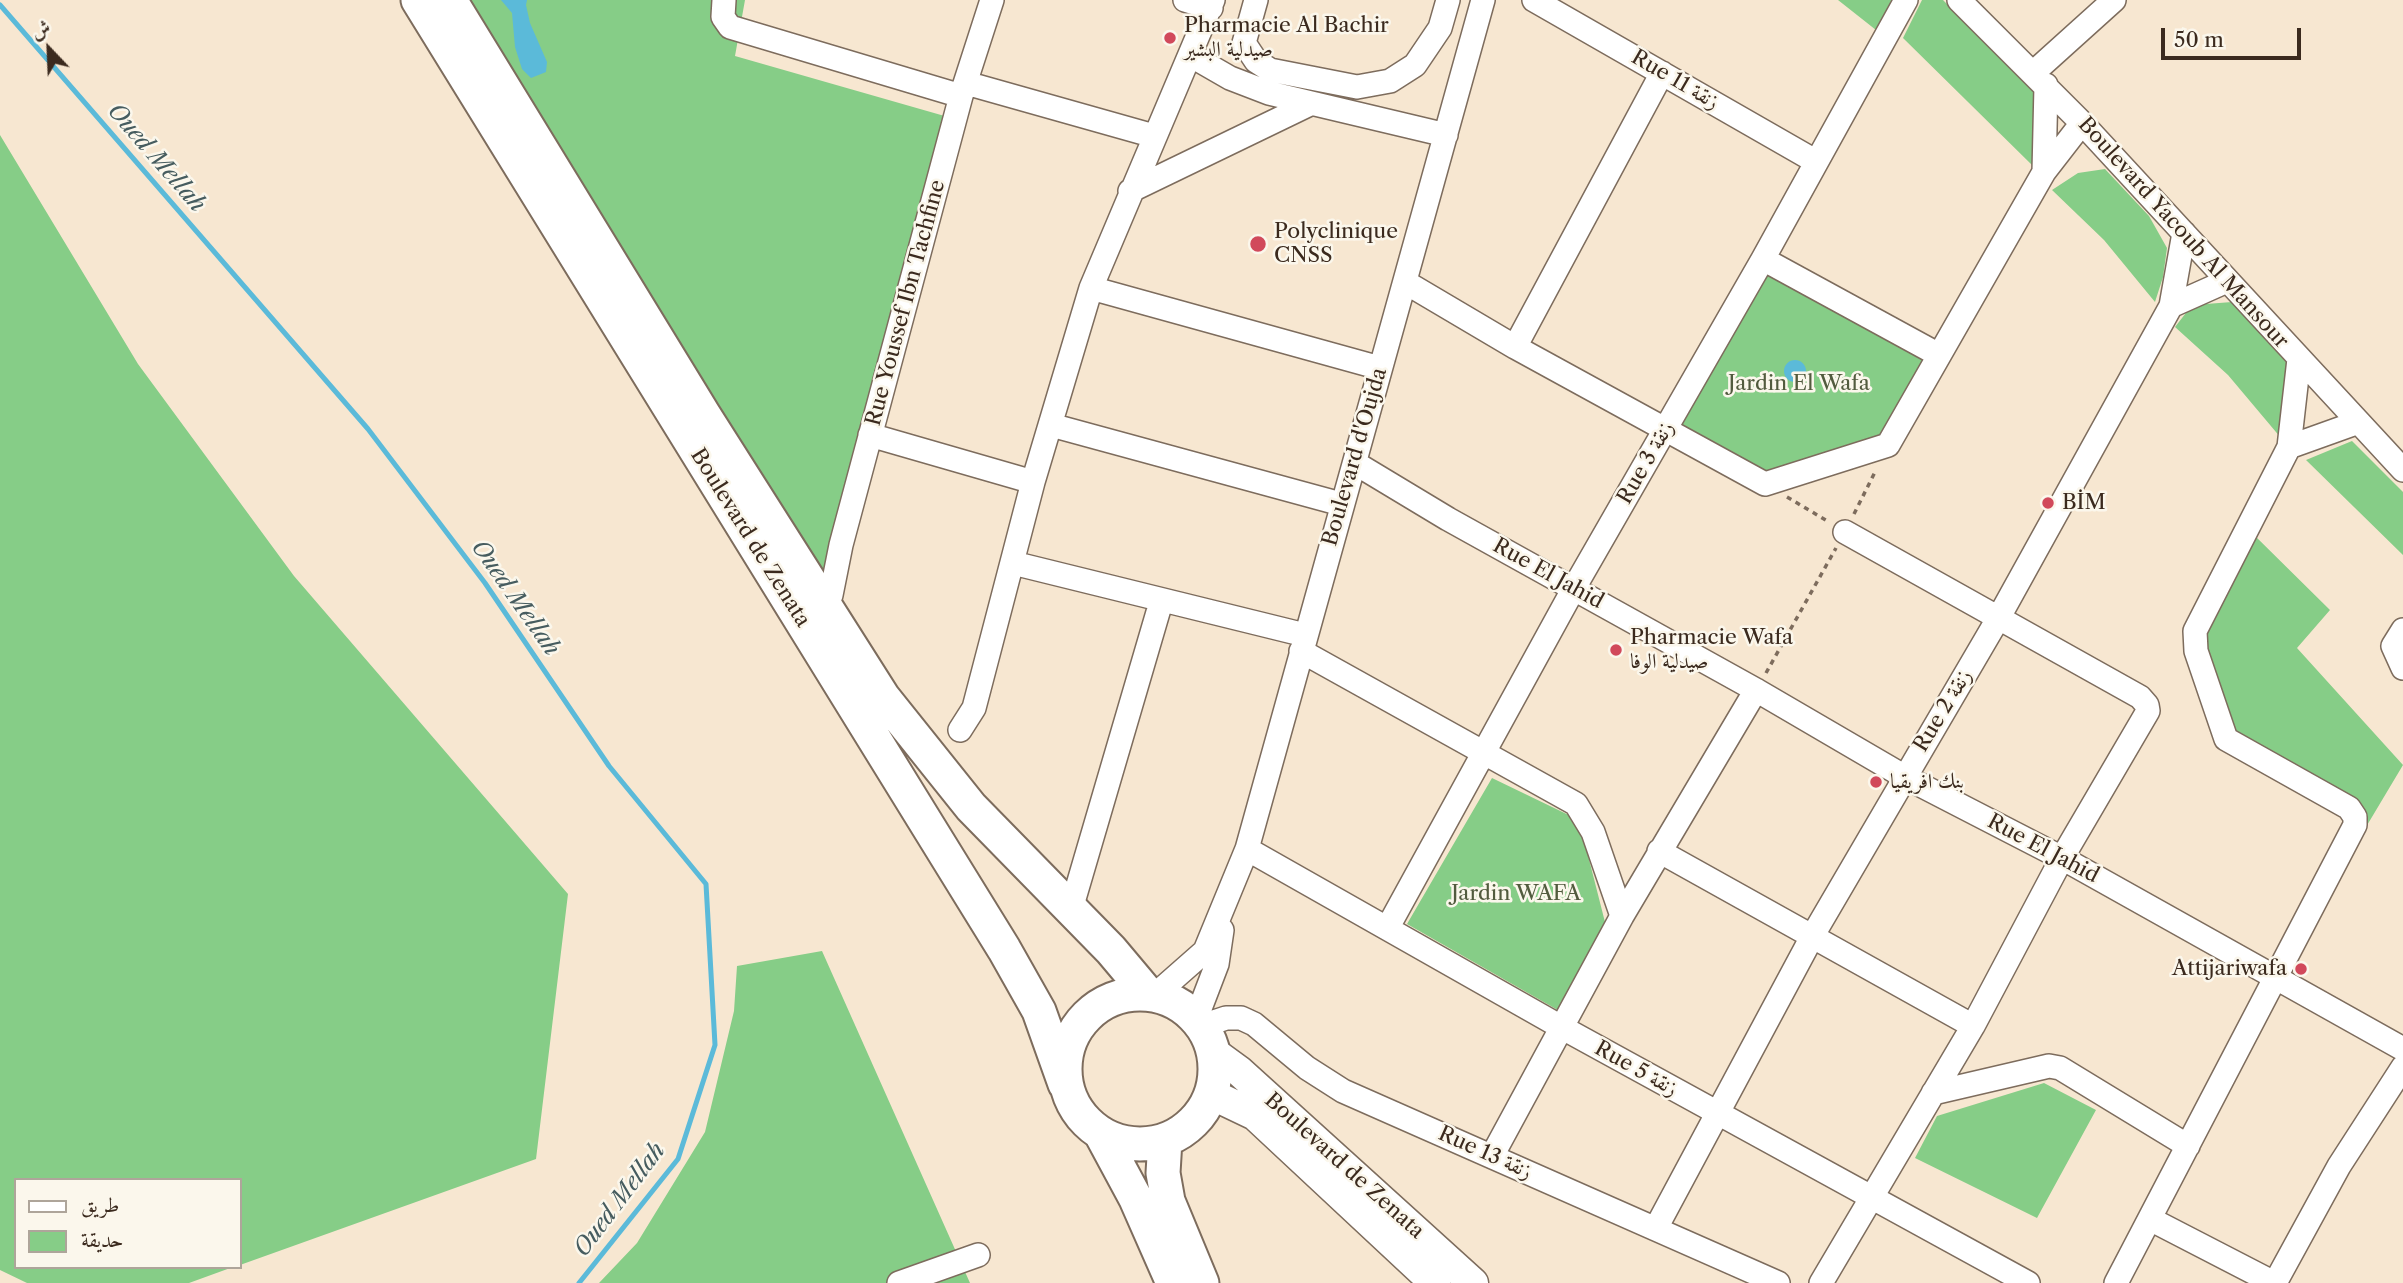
<!DOCTYPE html>
<html>
<head>
<meta charset="utf-8">
<style>
	body { margin:0 }
	#map { position:relative; width:2403px; height:1283px; overflow:hidden; background:#f7e7d1; font-family:"Libre Caslon Text",Amiri,serif }
	canvas { display:block }
	.legend { position:absolute; left:14px; top:1178px; width:228px; height:91px; box-sizing:border-box; background:#fbf7ec; border:2px solid #aea59a; margin:0; padding:9px 12px; list-style:none; font-size:21px; color:#3b2a1e }
	.legend li { display:flex; align-items:center; gap:14px; height:35px }
	.legend b { width:35px; border:2px solid #aea59a }
	.north { position:absolute; left:14px; top:14px; width:70px; height:70px; -webkit-text-stroke:5px #fbf7ec; paint-order:stroke; rotate:337deg; font-size:19px; font-weight:700; line-height:28px; text-align:center; color:#3b2a1e }
	.north::after { content:''; display:block; margin:auto; width:24px; height:32px; background:#3b2a1e; clip-path:polygon(50% 0,100% 100%,50% 72%,0 100%) }
	.scale { position:absolute; left:2161px; top:28px; width:140px; height:32px; box-sizing:border-box; border:4px solid #3b2a1e; border-top:0; padding-left:9px; font-size:21px; line-height:24px; white-space:nowrap; color:#3b2a1e; -webkit-text-stroke:5px #fbf7ec; paint-order:stroke }
</style>
</head>
<body>
<div id="map">
<canvas width="2403" height="1283"></canvas>
<ul class="legend">
<li><b style="height:9px;background:#fff"></b>طريق</li>
<li><b style="height:19px;background:#86cd87"></b>حديقة</li>
</ul>
<div class="north">ش</div>
<div class="scale">50 m</div>
</div>
<script>
const ctx = document.querySelector('canvas').getContext('2d');
ctx.lineJoin = 'round';
function fill(path, color) { ctx.fillStyle = color; ctx.fill(path, 'evenodd'); }
const shape = rows => new Path2D(rows.map(r => 'M' + r).join(''));
function trace(path, color, width, dash) { ctx.strokeStyle = color; ctx.lineWidth = width; ctx.lineCap = dash ? 'butt' : 'round'; ctx.setLineDash(dash || []); ctx.stroke(path); }
function write(font, color, halo, rows, align = 'center') {
  ctx.font = font + ' "Libre Caslon Text",Amiri,serif'; ctx.lineWidth = 5; ctx.setLineDash([]); ctx.textBaseline = 'middle'; ctx.strokeStyle = halo; ctx.fillStyle = color; for (const [text, x, y, turn = 0] of rows) {
    ctx.save(); ctx.translate(x, y); ctx.rotate((+turn || 0) * Math.PI / 180); ctx.textAlign = isNaN(turn) ? turn : align; if (halo) ctx.strokeText(text, 0, 0); ctx.fillText(text, 0, 0); ctx.restore();
  }
}
const green = shape([
	[465,0,745,0,735,56,955,119,825,584],
	[1838,0,1891,0,1890,9,1876,30],
	[1922,0,1943,0,2034,92,2037,132,2033,166,1903,38],
	[0,135,138,364,294,576,568,894,536,1159,240,1265,240,1180,16,1180,16,1267,233,1267,189,1283,27,1283,0,1270],
	[2105,169,2149,216,2167,248,2163,277,2155,302,2104,240,2052,190,2078,173],
	[1763,259,1939,355,1873,455,1767,494,1666,427],
	[2232,302,2287,363,2281,438,2228,375,2175,327,2189,309,2206,304],
	[2352,441,2403,492,2403,555,2306,460],
	[2251,532,2330,610,2297,648,2403,765,2366,827,2234,749,2190,618],
	[1492,778,1579,820,1607,930,1563,1013,1407,924],
	[822,951,970,1283,599,1283,637,1243,705,1132,734,1011,737,966],
	[2044,1083,2096,1110,2037,1218,1915,1158,1937,1116]
]);
const water = shape([
	[501,0,527,0,526,5,530,23,547,62,546,72,531,78,522,69,515,47,512,13],
	'1784 371a11 11 0 1 1 22 0a11 11 0 1 1-22 0Z'
]);
const stream = shape([
	[0,5,368,429,485,583,609,766,706,884,715,1045,678,1159,579,1283]
]);
const path = shape([
	[1787,497,1829,522],
	[1854,514,1876,470],
	[1766,673,1836,548]
]);
const minor = shape([
	[724,0,723,17,730,27,961,96],
	[1185,0,1211,8],
	[1256,0,1244,43,1256,61,1270,70,1357,87,1390,81,1415,65,1440,28,1448,0],
	[1534,0,1815,161],
	[1959,0,2082,123,2403,470],
	[1190,55,1230,78,1269,93,1446,135],
	[2033,73,2114,0],
	[966,83,1154,136],
	[2044,172,2046,85],
	[1130,191,1310,104],
	[1763,259,1939,355],
	[1405,282,1515,347,1765,484,1888,445,2044,172,2082,123],
	[1091,288,1380,368],
	[2171,306,2227,281],
	[1515,347,1662,73],
	[2299,359,2289,447,2356,423],
	[1051,425,1341,504],
	[870,435,1033,482],
	[1355,463,1448,519,1756,690,1905,777,2062,858,2403,1049],
	[1013,563,1305,635],
	[825,607,831,595,841,545,961,96,992,0],
	[2403,630,2393,646,2403,668],
	[1301,651,1576,804,1593,832,1622,916],
	[960,730,974,708,1033,482,1091,288,1213,0],
	[1247,849,1561,1027,2028,1283],
	[1659,851,1973,1026],
	[1071,909,1161,602],
	[1388,927,1574,588,1763,259,1906,0],
	[1155,995,1205,951,1247,849,1483,0],
	[1196,1019,1217,964,1222,930],
	[1202,1026,1226,1018,1241,1018,1254,1024,1307,1068,1343,1091,1778,1283],
	[1933,1093,2049,1066,2060,1068,2188,1146],
	[1492,1156,1622,916,1756,690],
	[2152,1220,2274,1283],
	[1656,1228,1813,935,1999,617,2171,306,2184,233],
	[899,1283,978,1255],
	[1821,1283,1973,1026,2062,858,2148,711,2147,705,2140,697,1845,532],
	[2116,1283,2355,825,2355,817,2349,808,2226,739,2196,651,2195,631,2289,447],
	[2275,1283,2339,1166,2403,1067]
]);
const major = shape([
	[1213,1052,1239,1071,1473,1283],
	[1211,1094,1255,1115,1435,1283]
]);
const highway = shape([
	[418,0,1004,949,1039,1011,1065,1084],
	[450,0,704,415,883,697,971,807,1111,950,1148,994],
	'1065 1069a75 75 0 1 1 150 0a75 75 0 1 1-150 0Z',
	[1101,1134,1136,1199,1173,1283],
	[1165,1140,1163,1173,1168,1201,1202,1283]
]);
const markers = [
	[1170,38,7,"#d1495b"],
	[1258,244,9,"#d1495b"],
	[2048,503,7,"#d1495b"],
	[1616,650,7,"#d1495b"],
	[1876,782,7,"#d1495b"],
	[2301,969,7,"#d1495b"]
];
const poiNames = [
	["Pharmacie Al Bachir",1184,26],
	["صيدلية البشير",1184,50],
	["Polyclinique",1274,232],
	["CNSS",1274,256],
	["BİM",2062,503],
	["Pharmacie Wafa",1630,638],
	["صيدلية الوفا",1630,662],
	["بنك افريقيا",1890,782],
	["Attijariwafa",2287,969,"right"]
];
const streetNames = [
	["Rue 11 زنقة",1675,80,30],
	["Boulevard Yacoub Al Mansour",2183,233,48],
	["Rue Youssef Ibn Tachfine",906,303,-75],
	["Boulevard d'Oujda",1355,457,-74],
	["Rue 3 زنقة",1646,463,-60],
	["Boulevard de Zenata",750,538,58],
	["Rue El Jahid",1548,574,29],
	["Rue 2 زنقة",1943,711,-59],
	["Rue El Jahid",2043,849,28],
	["Rue 5 زنقة",1636,1069,29],
	["Rue 13 زنقة",1485,1153,24],
	["Boulevard de Zenata",1344,1166,42]
];
const parkNames = [
	["Jardin El Wafa",1799,384],
	["Jardin WAFA",1516,894]
];
const waterNames = [
	["Oued Mellah",156,158,49],
	["Oued Mellah",515,598,55],
	["Oued Mellah",620,1200,-53]
];
fill(green, '#86cd87');
fill(water, '#5bbad9');
trace(stream, '#5bbad9', 5);
trace(minor, '#7d6c5d', 26);
trace(major, '#7d6c5d', 33);
trace(highway, '#7d6c5d', 37);
trace(path, '#7d6c5d', 3.5, [5, 5]);
trace(minor, '#fff', 23);
trace(major, '#fff', 30);
trace(highway, '#fff', 33);
for (const [x, y, r, color] of markers) { const dot = new Path2D(); dot.arc(x, y, r, 0, 2 * Math.PI); ctx.fillStyle = color; ctx.fill(dot); trace(dot, '#fbf7ec', 2.5); }
write('21px', '#3b2a1e', '#fbf7ec', poiNames, 'left');
write('21px', '#3b2a1e', '#fbf7ec', streetNames);
write('21px', '#525b3e', '#fbf7ec', parkNames);
write('italic 23px', '#465c5f', '#fbf7ec', waterNames);
</script>
</body>
</html>
